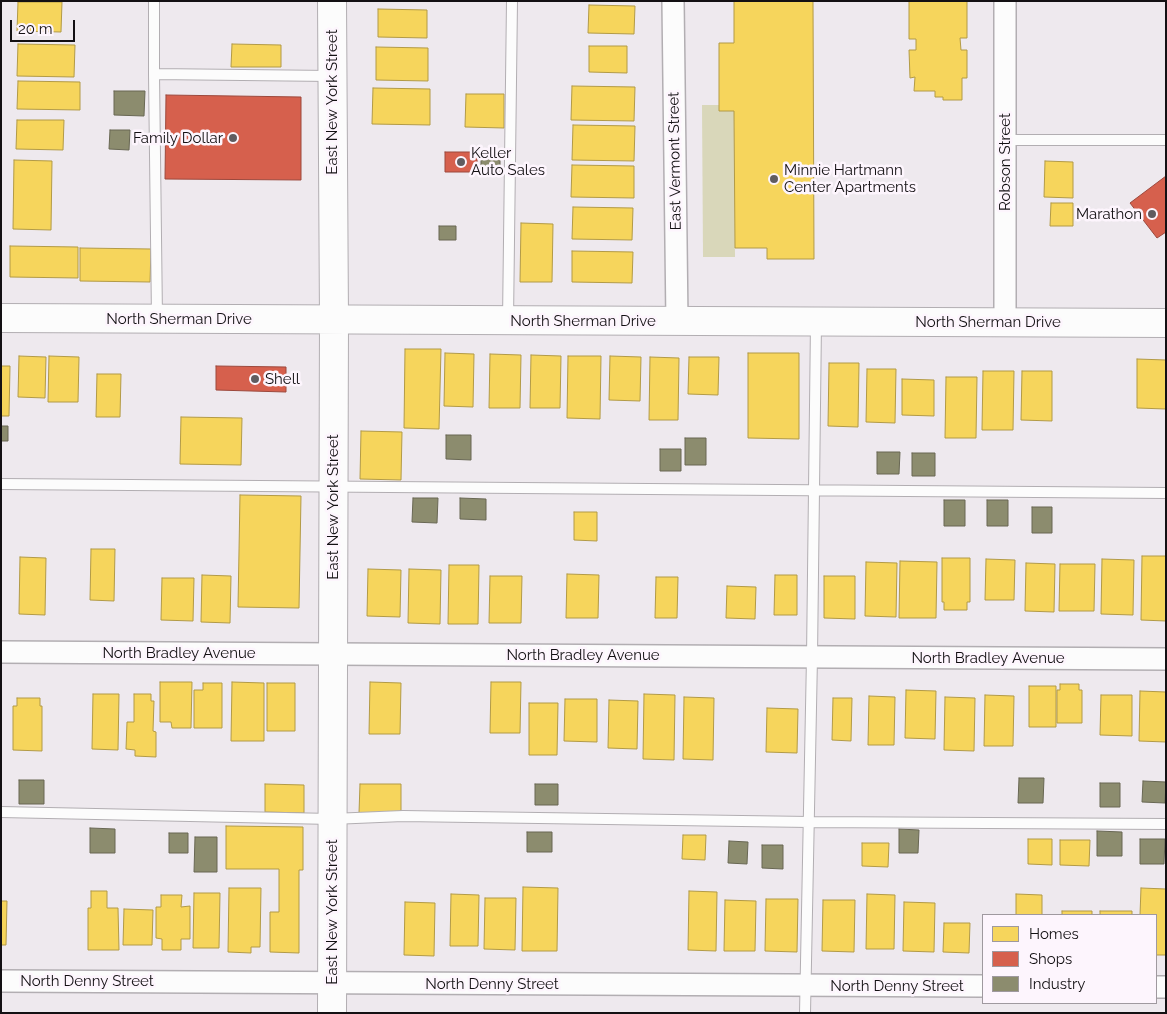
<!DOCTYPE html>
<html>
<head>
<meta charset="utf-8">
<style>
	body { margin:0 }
	#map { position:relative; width:1167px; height:1014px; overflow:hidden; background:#eee9ee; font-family:Raleway,sans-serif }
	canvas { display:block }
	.frame { position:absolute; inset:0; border:2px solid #131013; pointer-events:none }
	.legend { position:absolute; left:982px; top:914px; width:175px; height:90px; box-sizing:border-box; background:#fdf5fd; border:1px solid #9f999f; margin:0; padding:6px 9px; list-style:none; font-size:15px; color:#131013 }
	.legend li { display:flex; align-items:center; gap:10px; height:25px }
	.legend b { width:25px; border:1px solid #9f999f }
	.scale { position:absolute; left:10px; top:20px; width:65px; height:22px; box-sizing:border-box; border:2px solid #131013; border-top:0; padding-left:6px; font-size:15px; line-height:18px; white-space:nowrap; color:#131013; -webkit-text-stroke:4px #fdf5fd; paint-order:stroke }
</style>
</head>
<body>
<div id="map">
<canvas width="1167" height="1014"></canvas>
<div class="frame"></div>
<ul class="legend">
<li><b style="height:14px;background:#f6d55c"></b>Homes</li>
<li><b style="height:14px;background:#d6604d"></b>Shops</li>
<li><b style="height:14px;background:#8c8c6e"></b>Industry</li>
</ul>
<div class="scale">20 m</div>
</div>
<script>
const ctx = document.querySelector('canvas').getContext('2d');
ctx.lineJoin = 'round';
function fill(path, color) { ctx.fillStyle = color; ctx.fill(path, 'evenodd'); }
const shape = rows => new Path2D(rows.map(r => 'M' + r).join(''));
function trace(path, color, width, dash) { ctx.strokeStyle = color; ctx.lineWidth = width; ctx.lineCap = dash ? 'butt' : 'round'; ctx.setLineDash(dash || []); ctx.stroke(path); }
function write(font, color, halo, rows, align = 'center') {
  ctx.font = font + ' Raleway,sans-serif'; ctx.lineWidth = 5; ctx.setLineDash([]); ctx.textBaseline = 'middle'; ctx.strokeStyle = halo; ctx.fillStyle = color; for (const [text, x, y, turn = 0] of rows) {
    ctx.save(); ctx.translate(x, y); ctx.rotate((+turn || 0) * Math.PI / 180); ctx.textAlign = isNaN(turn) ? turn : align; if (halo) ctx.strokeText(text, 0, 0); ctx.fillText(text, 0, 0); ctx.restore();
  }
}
const green = shape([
	[702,105,719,105,734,111,735,257,703,257]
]);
const homes = shape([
	[734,1,813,1,814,259,767,259,767,248,735,248,734,111,719,111,719,43,734,43,734,1],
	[909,1,967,1,967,38,960,38,961,50,967,50,967,78,962,78,962,100,943,100,943,97,935,97,935,91,914,91,915,77,910,78,909,50,916,50,916,39,909,39,909,1],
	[18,2,62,2,61,32,17,31,18,2],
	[589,5,635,6,634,34,588,33,589,5],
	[378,9,427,10,427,38,378,37,378,9],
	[18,44,75,45,74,77,17,76,18,44],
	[232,44,281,45,281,67,231,67,232,44],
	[589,46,627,46,627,73,589,72,589,46],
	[376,47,428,48,428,81,376,80,376,47],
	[18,81,80,82,80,110,17,109,18,81],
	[572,86,635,87,634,121,571,120,572,86],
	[373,88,430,89,430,125,372,124,373,88],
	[466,94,504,94,504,128,465,127,466,94],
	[17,120,64,120,63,150,16,149,17,120],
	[573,125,635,126,634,161,572,160,573,125],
	[14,160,52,161,51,230,13,229,14,160],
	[1045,161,1073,162,1073,198,1044,197,1045,161],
	[572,165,634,166,634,198,571,197,572,165],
	[1051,203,1073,203,1073,226,1050,226,1051,203],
	[573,207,633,208,632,240,572,239,573,207],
	[521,223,553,224,552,282,520,282,521,223],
	[10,246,78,247,78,278,10,277,10,246],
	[80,248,151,249,150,282,80,281,80,248],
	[572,251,633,252,632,283,572,282,572,251],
	[405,349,441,349,439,429,404,428,405,349],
	[445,353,474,354,473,407,444,406,445,353],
	[748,353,799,353,799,439,748,438,748,353],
	[490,354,521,355,520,408,489,408,490,354],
	[531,355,561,356,560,408,530,408,531,355],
	[19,356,46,357,45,398,18,397,19,356],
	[49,356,79,357,78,402,48,402,49,356],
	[568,356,601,356,600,419,567,418,568,356],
	[610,356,641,357,640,401,609,400,610,356],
	[650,357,679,358,678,420,649,420,650,357],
	[689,357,719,357,718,395,688,394,689,357],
	[1137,359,1166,360,1166,409,1137,408,1137,359],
	[829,363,859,363,858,427,828,426,829,363],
	[1,366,10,366,9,416,1,416,1,366],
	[867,369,896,369,895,423,866,422,867,369],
	[983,371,1014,371,1013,430,982,430,983,371],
	[1022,371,1052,371,1052,421,1021,420,1022,371],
	[97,374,121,374,120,417,96,417,97,374],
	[946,377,977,377,976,438,945,438,946,377],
	[902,379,934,380,934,416,902,415,902,379],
	[181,417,242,418,241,465,180,464,181,417],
	[361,431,402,432,401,480,360,479,361,431],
	[240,495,301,496,299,608,238,607,240,495],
	[574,512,597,512,597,541,574,540,574,512],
	[91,549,115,549,114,601,90,600,91,549],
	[1142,556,1166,556,1166,621,1141,620,1142,556],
	[20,557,46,558,45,615,19,614,20,557],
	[942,558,970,558,970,602,967,602,967,610,944,610,944,602,942,602,942,558],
	[986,559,1015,560,1014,600,985,600,986,559],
	[1102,559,1134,560,1133,615,1101,614,1102,559],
	[900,561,937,562,936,618,899,618,900,561],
	[866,562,897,563,896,617,865,616,866,562],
	[1026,563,1055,564,1054,612,1025,611,1026,563],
	[1060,564,1095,564,1094,611,1059,611,1060,564],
	[449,565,479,565,478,624,448,624,449,565],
	[368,569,401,570,400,617,367,616,368,569],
	[409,569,441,570,440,624,408,623,409,569],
	[567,574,599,575,598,618,566,618,567,574],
	[202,575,231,576,230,623,201,622,202,575],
	[775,575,797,575,797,615,774,615,775,575],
	[490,576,522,576,521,623,489,623,490,576],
	[824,576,855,576,855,619,824,618,824,576],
	[656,577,678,577,677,618,655,618,656,577],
	[162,578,194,578,193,621,161,620,162,578],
	[727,586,756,587,755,619,726,618,727,586],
	[160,682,192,682,191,728,172,728,171,722,160,722,160,682],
	[232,682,264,683,264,741,231,741,232,682],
	[370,682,401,683,400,734,369,734,370,682],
	[491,682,521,682,520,733,490,733,491,682],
	[203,683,222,683,222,728,194,728,194,690,203,690,203,683],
	[267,683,295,683,295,731,267,731,267,683],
	[1060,684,1079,684,1079,690,1082,690,1082,723,1057,723,1057,690,1060,690,1060,684],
	[1029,686,1056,686,1056,727,1029,727,1029,686],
	[906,690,936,691,935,739,905,738,906,690],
	[1140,691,1166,692,1166,742,1139,741,1140,691],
	[93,694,119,694,118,750,92,749,93,694],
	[134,694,151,694,151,701,154,701,153,731,156,732,156,757,135,756,135,750,126,749,127,722,134,722,134,694],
	[644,694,675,695,674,760,643,759,644,694],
	[985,695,1014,696,1013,746,984,746,985,695],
	[1101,695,1132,695,1132,736,1100,735,1101,695],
	[869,696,895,697,894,745,868,745,869,696],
	[684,697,714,698,713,760,683,759,684,697],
	[945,697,975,698,974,751,944,750,945,697],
	[17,698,40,698,40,706,42,706,42,751,13,750,13,706,17,706,17,698],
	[833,698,852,698,851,741,832,740,833,698],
	[565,699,597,699,597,742,564,741,565,699],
	[609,700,638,701,637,749,608,748,609,700],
	[529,703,558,703,557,755,529,755,529,703],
	[767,708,798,709,797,753,766,752,767,708],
	[265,784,304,785,304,813,265,812,265,784],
	[360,784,401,784,401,813,359,813,360,784],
	[226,826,303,827,303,870,299,870,299,953,270,952,270,912,279,912,279,869,226,869,226,826],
	[683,835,706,835,705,860,682,859,683,835],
	[1028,839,1052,839,1052,865,1028,864,1028,839],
	[1060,840,1090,840,1089,866,1060,865,1060,840],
	[862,843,889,843,888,867,862,866,862,843],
	[523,887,558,888,557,951,522,951,523,887],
	[229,888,261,888,260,947,251,947,251,953,228,952,229,888],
	[1141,888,1166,889,1166,955,1156,955,1156,915,1140,915,1141,888],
	[91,891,107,891,107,908,118,908,119,950,88,950,88,908,91,908,91,891],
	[689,891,717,892,716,951,688,950,689,891],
	[194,893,220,893,219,948,193,948,194,893],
	[451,894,479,895,478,946,450,946,451,894],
	[867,894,895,895,894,949,866,949,867,894],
	[1016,894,1042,895,1042,915,1016,915,1016,894],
	[161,895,182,895,181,907,190,906,190,939,181,939,181,950,162,950,162,939,156,938,156,907,161,907,161,895],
	[485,898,516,898,515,950,484,949,485,898],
	[766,899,798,899,797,952,765,951,766,899],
	[725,900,756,901,755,951,724,951,725,900],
	[823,900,855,900,854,952,822,951,823,900],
	[1,901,7,901,6,945,1,945,1,901],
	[405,902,435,903,434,956,404,955,405,902],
	[904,902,935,903,934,952,903,951,904,902],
	[124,909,153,910,152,945,123,945,124,909],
	[1062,911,1092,911,1092,915,1062,915,1062,911],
	[1100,911,1132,911,1132,915,1100,915,1100,911],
	[944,923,970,923,969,953,943,952,944,923]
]);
const shops = shape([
	[166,95,301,97,301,180,165,179,166,95],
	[445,152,477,152,477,172,445,172,445,152],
	[1166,176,1166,232,1157,238,1130,203,1166,176],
	[216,366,286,367,286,392,216,390,216,366]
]);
const industry = shape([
	[114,91,145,91,144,116,114,115,114,91],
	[110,130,130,130,129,150,109,149,110,130],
	[481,152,500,153,500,173,481,173,481,152],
	[439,226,456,226,456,240,439,240,439,226],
	[1,426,8,426,8,441,1,441,1,426],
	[446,435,471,435,471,460,446,459,446,435],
	[685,438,706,438,706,465,685,465,685,438],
	[660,449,681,449,681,471,660,471,660,449],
	[877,452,900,452,899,474,877,474,877,452],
	[912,453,935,453,935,476,912,476,912,453],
	[413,498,438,498,437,523,412,522,413,498],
	[460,498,486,499,486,520,460,519,460,498],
	[944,500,965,500,965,526,944,526,944,500],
	[987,500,1008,500,1008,526,987,526,987,500],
	[1032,507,1052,507,1052,533,1032,533,1032,507],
	[1019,778,1044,778,1043,803,1018,803,1019,778],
	[19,780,44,780,44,804,19,804,19,780],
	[1143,781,1166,782,1165,803,1142,802,1143,781],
	[1100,783,1120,783,1120,807,1100,807,1100,783],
	[535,784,558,784,558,805,535,805,535,784],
	[90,828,115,829,115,853,90,853,90,828],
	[899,829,919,830,918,853,899,853,899,829],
	[1097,831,1122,832,1122,856,1097,856,1097,831],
	[527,832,552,832,552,852,527,852,527,832],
	[169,833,188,833,188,853,169,853,169,833],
	[195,837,217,837,217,872,194,872,195,837],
	[1140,839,1165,839,1164,864,1140,864,1140,839],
	[729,841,748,842,747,864,728,863,729,841],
	[762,845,783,845,783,869,762,868,762,845]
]);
const lane = shape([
	[154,1,154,74,331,76],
	[154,74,157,318],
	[1006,140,1166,140],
	[508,320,512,1],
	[1,484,1166,493],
	[1,812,332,819,403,816,809,822,1166,824],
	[805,1013,812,657,816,322]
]);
const street = shape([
	[673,1,677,322],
	[1005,1,1005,323],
	[1,652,1166,659],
	[1,981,983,986],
	[1156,987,1166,987]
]);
const secondary = shape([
	[1,318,1166,323],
	[332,1013,334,320,332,1]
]);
const markers = [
	[233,138,5,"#605c60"],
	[461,162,5,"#605c60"],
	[774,179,5,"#605c60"],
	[1152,214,5,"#605c60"],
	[255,379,5,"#605c60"]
];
const streetNames = [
	["East New York Street",332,102,-90],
	["East Vermont Street",675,161,-91],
	["Robson Street",1005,162,-90],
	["North Sherman Drive",179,319],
	["North Sherman Drive",583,321],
	["North Sherman Drive",988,322],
	["East New York Street",333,507,-90],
	["North Bradley Avenue",179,653],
	["North Bradley Avenue",583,655],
	["North Bradley Avenue",988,658],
	["East New York Street",332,912,-90],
	["North Denny Street",87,981],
	["North Denny Street",492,984],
	["North Denny Street",897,986]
];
const poiNames = [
	["Family Dollar",223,138,"right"],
	["Keller",471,153],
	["Auto Sales",471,170],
	["Minnie Hartmann",784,170],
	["Center Apartments",784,187],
	["Marathon",1142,214,"right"],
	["Shell",265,379]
];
fill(green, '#d9d7ba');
fill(homes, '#f6d55c');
trace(homes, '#b29a46', 1);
fill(shops, '#d6604d');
trace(shops, '#9c483c', 1);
fill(industry, '#8c8c6e');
trace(industry, '#686753', 1);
trace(lane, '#b2aeb2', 12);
trace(street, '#b2aeb2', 24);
trace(secondary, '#b2aeb2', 30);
trace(lane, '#fcfcfc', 10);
trace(street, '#fcfcfc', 21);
trace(secondary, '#fcfcfc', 28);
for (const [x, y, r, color] of markers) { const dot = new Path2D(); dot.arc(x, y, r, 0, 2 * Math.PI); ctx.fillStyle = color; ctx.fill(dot); trace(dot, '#fdf5fd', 2); }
write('15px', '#131013', '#fdf5fd', streetNames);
write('15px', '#131013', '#fdf5fd', poiNames, 'left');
</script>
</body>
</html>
